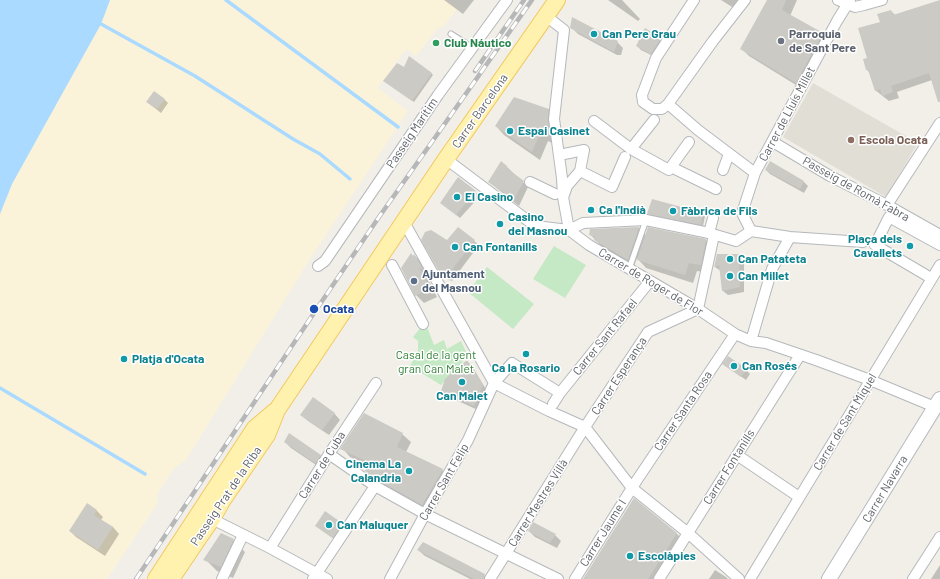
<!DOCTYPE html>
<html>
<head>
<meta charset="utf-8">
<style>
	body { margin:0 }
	canvas { display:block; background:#f1efe8 }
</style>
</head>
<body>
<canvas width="940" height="579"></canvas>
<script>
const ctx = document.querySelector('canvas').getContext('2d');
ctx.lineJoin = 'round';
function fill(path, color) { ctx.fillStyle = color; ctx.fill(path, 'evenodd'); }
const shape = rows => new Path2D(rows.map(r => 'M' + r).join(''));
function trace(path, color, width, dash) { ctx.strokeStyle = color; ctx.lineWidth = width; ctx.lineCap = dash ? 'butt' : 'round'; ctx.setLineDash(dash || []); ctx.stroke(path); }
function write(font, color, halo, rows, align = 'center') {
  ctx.font = font + ' Barlow,sans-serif'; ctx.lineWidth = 3; ctx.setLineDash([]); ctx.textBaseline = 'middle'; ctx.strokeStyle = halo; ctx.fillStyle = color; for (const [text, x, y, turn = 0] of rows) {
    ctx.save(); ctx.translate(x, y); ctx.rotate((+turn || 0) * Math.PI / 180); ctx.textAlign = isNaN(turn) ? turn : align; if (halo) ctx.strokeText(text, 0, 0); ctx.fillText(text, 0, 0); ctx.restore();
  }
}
const education = shape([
	[813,83,918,143,886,197,783,137]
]);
const green = shape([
	[554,246,586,265,565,298,533,279],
	[487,267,534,304,513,329,468,292],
	[425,322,434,345,444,340,447,349,461,341,468,356,441,385,410,366,418,350,418,341,413,337]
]);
const sand = shape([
	[110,0,445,0,457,9,444,26,437,29,416,56,406,49,378,88,408,111,311,257,186,460,174,468,158,492,157,504,107,579,0,579,0,214,12,184,101,24]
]);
const water = shape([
	[0,0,110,0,101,24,12,184,0,214]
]);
const shadow = shape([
	[444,0,474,0,463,14],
	[608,0,622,0,640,19,638,21],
	[721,0,745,0,737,10],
	[768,0,797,0,790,16,822,33,830,41,804,90,749,56,741,48],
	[940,1,940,94,932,80,897,92,899,98,889,101,875,90,870,73,867,70,868,58,881,23,891,11,895,15],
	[571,27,617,42,623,48,621,55,617,55,578,34],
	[646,29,664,43,655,57,641,50,637,46],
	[404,68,431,73,433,75,414,102,386,82],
	[164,99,168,103,161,113,147,102],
	[548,109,557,118,556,145,548,141,540,160,504,135,496,126],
	[770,163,804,182,808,186,804,193,770,174,766,170],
	[507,167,528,187,519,206,489,182],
	[458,179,480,196,460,218,441,203],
	[690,208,705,216,703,226,650,215,648,213,689,210],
	[639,228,646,235,648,228,706,240,714,248,709,273,697,271,693,283,646,268,637,258,634,266,601,246,590,234,591,230],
	[474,241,479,245,452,281,447,279,442,274,447,242],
	[414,255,422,263,430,276,426,275,437,297,424,303,416,295,414,257],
	[717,255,739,255,744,260,744,292,728,295,723,291,721,271,715,267],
	[467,361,472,366,487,391,480,411,447,396,442,391],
	[724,364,746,370,750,374,746,380],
	[334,413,340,420,329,435,308,421,301,415],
	[402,434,411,442,406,452,442,470,450,478,431,512,388,489,374,479,366,471,368,465,350,457,342,448],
	[285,442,320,455,326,462,322,469,291,448],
	[87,504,97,511,103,517,101,520,113,527,119,534,105,556,76,537,70,531],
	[326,513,346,528,337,541,321,530],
	[529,531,555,535,561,541,557,548,535,537],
	[676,533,685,542,662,579,584,579],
	[233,540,245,552,233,578,217,571,205,559],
	[418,550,483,574,487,579,470,579,425,556],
	[940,565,940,579,931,579],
	[715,570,726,577,728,579,709,579]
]);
const stream = shape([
	[226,0,398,127],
	[101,24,195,76,293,139,320,154,350,179],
	[0,388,145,474]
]);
const building = shape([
	[767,0,786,0,782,10,823,33,796,83,740,49],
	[940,0,940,102,938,102,929,73,891,86,893,92,882,96,880,89,875,91,868,70,866,70,863,59,867,58,858,28,880,22,877,14,891,10,893,15],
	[572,17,618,41,614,52,570,28],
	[645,28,661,38,651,54,636,46],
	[409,56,432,73,412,101,383,81,397,63,404,67],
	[154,91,165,99,157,109,146,102],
	[514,97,549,109,548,120,550,136,547,137,540,133,532,152,495,126],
	[501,161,507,166,508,169,524,181,513,201,505,195,506,194,488,182],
	[770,161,804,181,800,189,765,170],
	[458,177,476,191,456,215,440,203],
	[652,199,689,209,690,207,703,213,701,225,647,214],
	[458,227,475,240,447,276,441,275,421,240,425,232,431,230,447,240],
	[639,227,628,260,594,240,595,237,589,235,590,229],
	[648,227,706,239,701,265,689,263,685,275,637,260],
	[411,253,413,256,414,254,423,269,419,268,429,288,415,296,401,268],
	[717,254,739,254,740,287,722,291,719,265,714,267],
	[728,356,747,369,741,377,722,364],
	[467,360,483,385,474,406,441,391,445,379],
	[313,397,335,413,322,430,300,415],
	[364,413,403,433,397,447,443,469,422,505,378,480,365,471,368,462,340,449],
	[289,433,321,455,315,463,284,442],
	[634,498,677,533,648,579,583,579],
	[87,503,97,510,94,515,113,527,98,550,69,531],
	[325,511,342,523,333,538,315,526],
	[533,522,556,534,550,543,528,531],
	[221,533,234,539,221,567,203,560],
	[423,542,485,574,484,579,474,579,417,550]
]);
const lane = shape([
	[451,34,473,48],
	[629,269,646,220]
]);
const street = shape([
	[694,0,656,58,642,95,643,102,653,109,662,109,668,104,713,41,745,0],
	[838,0,855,7,864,5,882,0],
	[546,16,564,30,554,119,562,178,563,197,569,230],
	[668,104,698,130,755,173],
	[594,121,631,149,669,170,671,167,716,189],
	[773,142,830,176,887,205,940,235],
	[631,149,654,120],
	[559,155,584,150,580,171,567,186,564,195],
	[446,159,535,226,569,230,589,245,698,309,735,334,751,341,766,343,816,360,870,380,930,405],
	[671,167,689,142],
	[723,170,729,154],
	[580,171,612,187,625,157],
	[530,182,555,194],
	[887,205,940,123],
	[404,222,494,383,549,411,585,427,632,488,688,533,739,579],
	[569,230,583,223,646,220,709,233,736,241,751,231],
	[751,231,742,213,755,173,837,21,850,0],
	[751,231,790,237,863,242],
	[709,233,713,218],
	[392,265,423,324],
	[318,266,325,261,438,95,507,0],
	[931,278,875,245,889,217,940,245],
	[698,309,714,235],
	[751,341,772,269,790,237],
	[553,404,560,393,650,281],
	[329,454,375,486,425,514,558,579],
	[737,455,799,497],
	[212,519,270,548,327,579],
	[270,548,329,454,376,383],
	[222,579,243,535],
	[313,579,375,486],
	[390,579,425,514,468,440,494,383,512,363,560,393],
	[490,579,585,427,648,332,698,309],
	[575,579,637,480,735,334],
	[659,579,800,355],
	[750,579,940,265],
	[913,579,940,537]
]);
const secondary = shape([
	[829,579,940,399]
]);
const primary = shape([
	[156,579,255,428,275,411],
	[171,579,200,536,212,519,222,501,267,435,277,410,446,159,557,0]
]);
const rail = shape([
	[475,71,524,0],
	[136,579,316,310,379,217,532,0]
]);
const markers = [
	[594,34,4,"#0f9aa8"],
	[781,41,4,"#6b7280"],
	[436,43,4,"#2e9e5b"],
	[510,131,4,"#0f9aa8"],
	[851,140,4,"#8d6e63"],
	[457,197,4,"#0f9aa8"],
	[591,210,4,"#0f9aa8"],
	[673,211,4,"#0f9aa8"],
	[500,224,4,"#0f9aa8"],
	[910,246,4,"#0f9aa8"],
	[455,247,4,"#0f9aa8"],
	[730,259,4,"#0f9aa8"],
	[730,276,4,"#0f9aa8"],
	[414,281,4,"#5c6f8a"],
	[314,309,5,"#1a4fb4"],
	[526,354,4,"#0f9aa8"],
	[124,359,4,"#0f9aa8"],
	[734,366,4,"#0f9aa8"],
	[462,382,4,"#0f9aa8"],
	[409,471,4,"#0f9aa8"],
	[329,525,4,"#0f9aa8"],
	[630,556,4,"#0f9aa8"]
];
const cultureNames = [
	["Can Pere Grau",602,34],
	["Espai Casinet",518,131],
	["El Casino",465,197],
	["Ca l'Indià",599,210],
	["Fàbrica de Fils",681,211],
	["Casino",508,217],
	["del Masnou",508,231],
	["Plaça dels",902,239,"right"],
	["Cavallets",902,253,"right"],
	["Can Fontanills",463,247],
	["Can Patateta",738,259],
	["Can Millet",738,276],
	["Platja d'Ocata",132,359],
	["Can Rosés",742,366],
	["Ca la Rosario",526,368,"center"],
	["Can Malet",462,396,"center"],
	["Cinema La",401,464,"right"],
	["Calandria",401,478,"right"],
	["Can Maluquer",337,525],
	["Escolàpies",638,556]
];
const worshipNames = [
	["Parroquia",789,34],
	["de Sant Pere",789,48]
];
const leisureNames = [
	["Club Náutico",444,43]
];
const streetNames = [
	["Carrer Barcelona",480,111,-55],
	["Carrer de Lluís Millet",787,114,-62],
	["Passeig Marítim",412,133,-56],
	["Passeig de Romà Fabra",856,189,29],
	["Carrer de Roger de Flor",651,282,31],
	["Carrer Sant Rafael",605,337,-51],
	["Carrer Esperança",619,376,-57],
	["Carrer Santa Rosa",683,411,-56],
	["Carrer de Sant Miquel",845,422,-59],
	["Carrer de Cuba",322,465,-58],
	["Carrer Fontanills",729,467,-58],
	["Carrer Sant Felip",444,482,-60],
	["Carrer Navarra",885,489,-59],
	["Passeig Prat de la Riba",226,496,-56],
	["Carrer Mestres Villà",538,503,-58],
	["Carrer Jaume I",603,533,-58]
];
const educationNames = [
	["Escola Ocata",859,140]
];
const serviceNames = [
	["Ajuntament",422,274],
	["del Masnou",422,288]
];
const transitNames = [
	["Ocata",323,309]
];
const parkNames = [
	["Casal de la gent",436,355],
	["gran Can Malet",436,369]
];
fill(education, '#e1ded6');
fill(green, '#c5e8c5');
fill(sand, '#fbf3d9');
fill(water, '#aadaff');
fill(shadow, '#0003');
trace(stream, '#aadaff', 3.5);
fill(building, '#cccac5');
trace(lane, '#b5b8bc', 7);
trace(street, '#b5b8bc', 12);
trace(secondary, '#b6babf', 16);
trace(primary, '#f2c960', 18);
trace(lane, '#fff', 5);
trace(street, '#fff', 10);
trace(secondary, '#fff', 14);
trace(primary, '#fff2af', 16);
trace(rail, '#b6b7b8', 4.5);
trace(rail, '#fff', 3, [9]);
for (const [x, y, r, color] of markers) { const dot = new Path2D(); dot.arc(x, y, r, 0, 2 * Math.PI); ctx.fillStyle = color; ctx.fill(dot); trace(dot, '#fff', 1.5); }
write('bold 12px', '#0d838f', '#fff', cultureNames, 'left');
write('bold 12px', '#5b616d', '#fff', worshipNames, 'left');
write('bold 12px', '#27864d', '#fff', leisureNames, 'left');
write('12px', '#5f6368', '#fff', streetNames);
write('bold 12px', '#785e54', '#fff', educationNames, 'left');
write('bold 12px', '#4e5e75', '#fff', serviceNames, 'left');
write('bold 12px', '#164399', '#fff', transitNames, 'left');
write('12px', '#348238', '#fff', parkNames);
</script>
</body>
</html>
